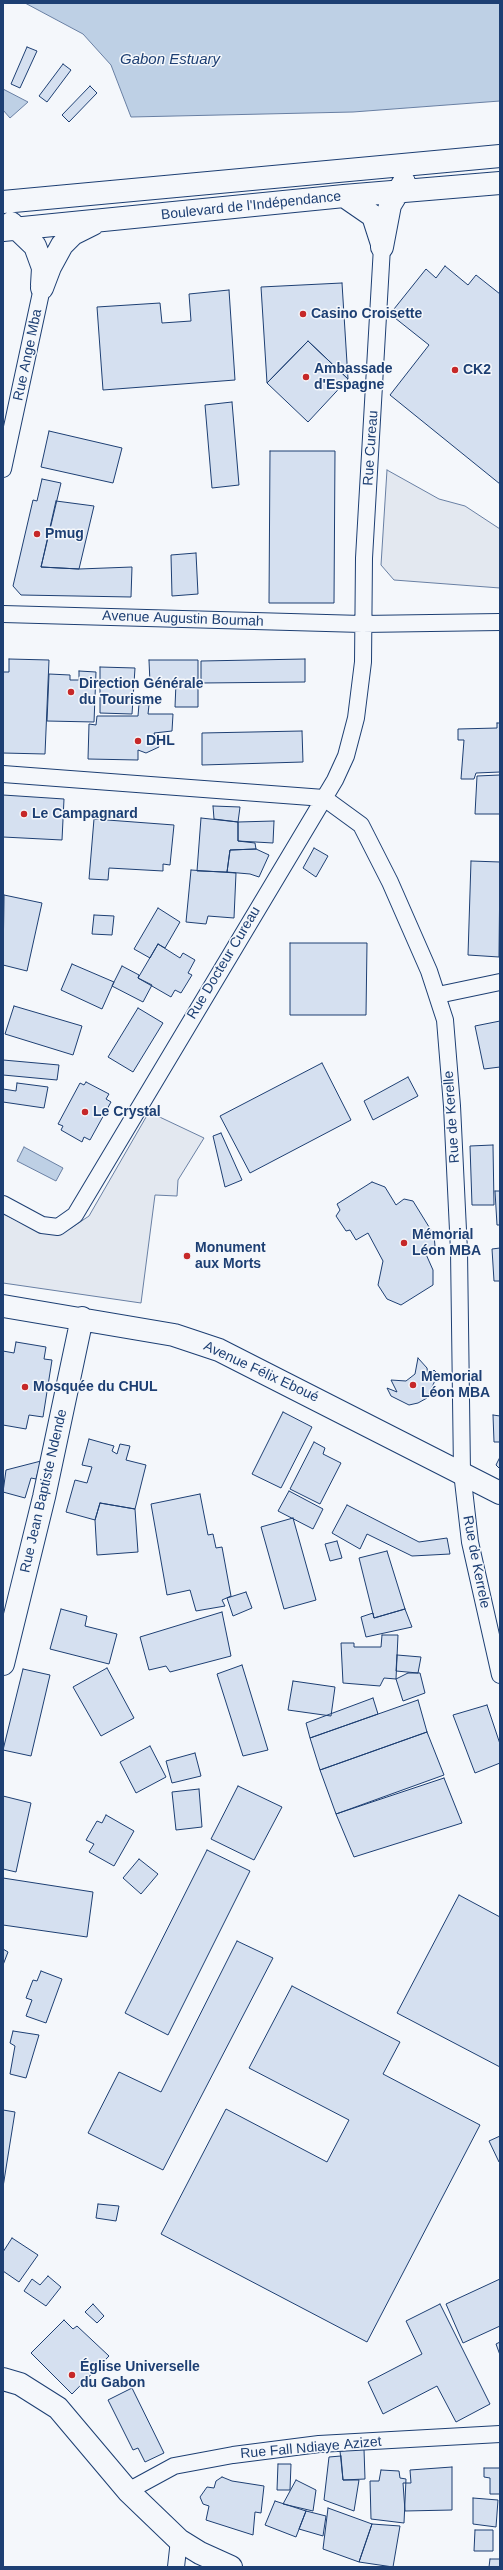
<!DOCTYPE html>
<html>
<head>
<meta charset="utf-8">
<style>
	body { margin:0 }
	#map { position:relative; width:503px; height:2570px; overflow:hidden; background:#f4f7fb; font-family:Helvetica,sans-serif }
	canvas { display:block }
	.frame { position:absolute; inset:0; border:4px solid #1d3f73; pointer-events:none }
</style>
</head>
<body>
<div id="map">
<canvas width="503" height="2570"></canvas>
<div class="frame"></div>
</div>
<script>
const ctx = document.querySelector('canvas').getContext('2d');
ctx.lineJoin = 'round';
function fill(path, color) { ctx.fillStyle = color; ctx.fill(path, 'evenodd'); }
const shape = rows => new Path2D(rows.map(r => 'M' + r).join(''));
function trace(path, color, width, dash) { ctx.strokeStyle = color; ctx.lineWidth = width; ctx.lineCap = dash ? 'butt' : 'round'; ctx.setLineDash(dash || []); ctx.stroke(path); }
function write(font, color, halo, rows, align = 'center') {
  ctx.font = font + ' Helvetica,sans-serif'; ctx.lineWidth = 3; ctx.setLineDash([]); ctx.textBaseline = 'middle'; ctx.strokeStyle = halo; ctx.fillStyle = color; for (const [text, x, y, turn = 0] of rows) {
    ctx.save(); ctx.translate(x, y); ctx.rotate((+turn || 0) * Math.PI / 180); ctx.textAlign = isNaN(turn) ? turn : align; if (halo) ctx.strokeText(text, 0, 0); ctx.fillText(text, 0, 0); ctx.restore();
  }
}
const parking = shape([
	[387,470,439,499,465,506,500,529,500,588,394,580,381,565,387,470],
	[149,1112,204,1138,178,1180,177,1196,155,1195,141,1303,3,1283,3,1214,44,1233,71,1228,89,1216,149,1112]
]);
const water = shape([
	[25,3,500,3,500,101,353,112,131,117,111,65,83,34,25,3],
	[3,89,28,102,10,118,3,110,3,89],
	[24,1147,63,1168,56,1181,17,1161,24,1147]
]);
const building = shape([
	[27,47,37,51,20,88,11,84,27,47],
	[63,64,71,70,47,102,39,96,63,64],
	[90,86,97,93,69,122,62,115,90,86],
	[445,266,468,285,476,275,500,294,500,484,390,395,429,345,390,314,426,269,436,278,445,266],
	[342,283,348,379,308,341,267,383,261,287,342,283],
	[229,290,235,380,103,390,97,307,160,303,162,323,191,321,189,294,229,290],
	[308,341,348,379,308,422,267,383,308,341],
	[232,402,239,485,212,488,205,405,232,402],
	[49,431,122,448,113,483,41,467,49,431],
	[270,451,335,451,334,603,269,603,270,451],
	[42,479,61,483,41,567,79,569,132,567,131,597,21,595,13,586,33,500,37,501,42,479],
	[56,501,94,506,79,569,41,567,56,501],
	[196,553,198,594,172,596,171,555,196,553],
	[9,659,49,660,45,754,3,753,3,672,9,672,9,659],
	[305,659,305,682,201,683,201,661,305,659],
	[149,660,198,660,198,707,175,707,176,683,150,683,149,660],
	[100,667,135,668,132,714,100,713,100,667],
	[79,671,96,672,94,722,47,721,49,674,70,675,70,680,79,680,79,671],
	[139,704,149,705,148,714,173,714,172,731,154,733,159,747,146,753,138,750,138,760,88,759,89,724,96,725,97,716,138,716,139,704],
	[497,723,500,723,500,772,476,773,474,779,461,779,464,740,458,740,458,729,497,728,497,723],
	[302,731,303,762,202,765,202,733,302,731],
	[500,775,500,814,475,814,477,776,500,775],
	[3,795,64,799,62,840,3,837,3,795],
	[213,806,240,807,238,822,214,819,213,806],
	[201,818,238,822,238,841,255,843,256,849,230,850,227,872,197,871,201,818],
	[94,819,174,825,170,865,163,864,163,871,109,868,108,880,89,879,94,819],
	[274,821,273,843,238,841,238,822,274,821],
	[314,848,328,856,316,877,303,868,314,848],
	[256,849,269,855,259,877,250,874,227,872,230,850,256,849],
	[471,861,500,862,499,957,468,955,471,861],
	[191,870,236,873,234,918,208,916,206,924,186,922,191,870],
	[4,895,42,903,27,971,3,965,4,895],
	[158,908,180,922,165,948,158,944,150,958,134,949,158,908],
	[94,915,114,916,112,935,92,934,94,915],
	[290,943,367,943,366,1015,290,1015,290,943],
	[158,944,180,958,183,953,195,960,188,973,192,975,181,993,175,990,171,997,138,978,158,944],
	[72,964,114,982,102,1009,61,990,72,964],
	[122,966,139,975,138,978,152,985,143,1002,112,986,122,966],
	[14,1006,82,1026,73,1055,5,1034,14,1006],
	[138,1008,163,1023,133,1072,108,1057,138,1008],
	[500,1021,500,1067,484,1069,475,1026,500,1021],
	[3,1060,59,1065,57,1080,3,1075,3,1060],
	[322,1063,351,1120,250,1173,220,1116,322,1063],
	[408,1077,418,1096,373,1120,364,1101,408,1077],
	[86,1082,109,1094,106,1099,111,1102,90,1140,84,1137,82,1142,61,1130,63,1126,58,1124,80,1083,84,1085,86,1082],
	[17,1083,48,1087,44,1108,3,1102,3,1089,16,1091,17,1083],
	[221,1133,242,1180,225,1187,213,1136,221,1133],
	[493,1145,494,1205,472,1205,470,1146,493,1145],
	[372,1182,385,1187,396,1205,404,1199,413,1201,434,1235,435,1246,425,1252,433,1270,433,1285,401,1305,387,1299,378,1285,383,1261,368,1233,356,1240,350,1230,346,1231,336,1216,340,1210,337,1204,372,1182],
	[495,1191,500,1191,500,1225,497,1225,495,1191],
	[500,1248,500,1281,494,1281,492,1249,500,1248],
	[16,1342,46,1347,44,1359,52,1360,43,1417,29,1415,26,1429,3,1425,3,1351,14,1353,16,1342],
	[418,1358,427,1368,428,1376,434,1370,438,1374,427,1398,418,1403,409,1405,391,1396,387,1388,397,1392,391,1380,406,1381,415,1374,418,1358],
	[283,1412,312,1427,281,1488,252,1474,283,1412],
	[493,1415,500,1416,500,1442,494,1442,493,1415],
	[89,1439,114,1446,112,1451,117,1454,120,1444,130,1446,126,1460,146,1465,135,1509,100,1503,95,1520,66,1512,75,1480,87,1483,92,1467,82,1465,89,1439],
	[314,1442,325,1448,323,1454,341,1463,320,1504,290,1489,314,1442],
	[500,1457,500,1469,496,1465,500,1457],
	[41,1461,36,1479,31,1478,25,1498,3,1492,6,1470,41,1461],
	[289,1491,323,1509,313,1529,278,1511,289,1491],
	[200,1494,208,1535,213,1534,216,1548,222,1547,231,1596,222,1600,225,1606,196,1611,190,1590,167,1595,151,1504,200,1494],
	[100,1503,135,1509,138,1552,97,1555,95,1520,100,1503],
	[347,1505,419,1542,447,1538,450,1554,412,1556,367,1534,360,1549,332,1533,347,1505],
	[293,1518,316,1600,284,1609,261,1527,293,1518],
	[337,1541,342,1558,330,1561,325,1544,337,1541],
	[387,1551,405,1609,374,1618,359,1558,387,1551],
	[246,1592,252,1608,233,1616,227,1598,246,1592],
	[61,1609,87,1616,85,1626,117,1634,109,1664,50,1649,61,1609],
	[405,1609,412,1627,366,1637,361,1617,373,1613,374,1618,405,1609],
	[222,1612,231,1656,170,1672,166,1666,149,1670,140,1637,222,1612],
	[382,1635,398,1635,396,1679,384,1678,380,1686,343,1683,341,1643,354,1643,354,1647,381,1647,382,1635],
	[397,1655,421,1657,418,1673,396,1671,397,1655],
	[242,1665,268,1750,243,1756,217,1674,242,1665],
	[107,1668,134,1718,101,1736,73,1687,107,1668],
	[23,1669,50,1675,31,1756,3,1750,23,1669],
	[408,1673,420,1673,425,1693,403,1701,396,1679,408,1673],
	[293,1681,335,1687,331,1716,288,1710,293,1681],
	[373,1698,378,1714,310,1738,306,1723,373,1698],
	[418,1700,427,1732,320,1770,310,1738,418,1700],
	[487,1705,500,1744,500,1763,475,1773,453,1715,487,1705],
	[427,1732,444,1775,336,1814,320,1770,427,1732],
	[150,1746,166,1777,136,1793,120,1762,150,1746],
	[195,1753,201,1776,172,1783,166,1761,195,1753],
	[444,1778,462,1823,354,1857,336,1814,444,1778],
	[238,1786,282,1807,254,1860,211,1839,238,1786],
	[199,1789,202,1827,176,1830,172,1792,199,1789],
	[3,1796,31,1803,16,1872,3,1869,3,1796],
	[106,1815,134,1831,114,1866,89,1852,94,1844,86,1840,97,1821,102,1823,106,1815],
	[207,1850,250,1871,168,2035,125,2013,207,1850],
	[139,1859,158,1874,141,1894,123,1878,139,1859],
	[3,1878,93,1892,87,1937,3,1925,3,1878],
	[459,1895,500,1917,500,2067,397,2013,459,1895],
	[237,1941,273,1958,163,2170,88,2133,119,2072,161,2092,237,1941],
	[3,1949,8,1952,3,1965,3,1949],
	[41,1971,62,1979,46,2023,26,2016,32,2000,26,1998,33,1980,37,1981,41,1971],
	[292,1986,400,2042,383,2074,480,2125,367,2342,161,2234,226,2109,327,2162,349,2120,249,2068,292,1986],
	[13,2031,39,2035,26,2078,10,2074,15,2046,10,2043,13,2031],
	[3,2110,15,2112,3,2187,3,2110],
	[500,2136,500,2162,499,2162,489,2141,500,2136],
	[98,2204,119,2206,116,2221,96,2218,98,2204],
	[12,2238,38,2255,19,2282,3,2271,3,2252,12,2238],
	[48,2276,61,2287,46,2306,24,2291,32,2279,40,2285,48,2276],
	[500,2279,500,2326,463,2343,446,2304,500,2279],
	[93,2304,104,2316,97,2323,85,2312,93,2304],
	[440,2304,490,2404,456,2422,437,2386,383,2414,368,2382,422,2354,406,2321,440,2304],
	[64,2320,73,2329,77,2326,109,2356,72,2394,31,2353,64,2320],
	[500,2342,500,2355,496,2344,500,2342],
	[132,2388,164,2453,145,2462,138,2448,133,2450,108,2400,132,2388],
	[364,2449,365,2479,343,2480,340,2451,364,2449],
	[341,2456,343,2480,359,2480,354,2511,324,2500,329,2457,341,2456],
	[278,2464,291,2464,290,2490,277,2490,278,2464],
	[452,2467,452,2510,405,2511,403,2483,411,2483,410,2470,452,2467],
	[484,2468,500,2468,500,2494,490,2494,490,2478,484,2477,484,2468],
	[381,2470,399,2471,400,2478,406,2479,404,2523,371,2519,370,2481,379,2481,381,2470],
	[222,2477,232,2481,264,2486,261,2513,255,2512,253,2535,206,2520,209,2506,203,2504,200,2497,207,2487,214,2488,216,2481,222,2477],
	[296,2480,316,2490,313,2511,283,2504,296,2480],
	[473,2498,498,2500,496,2527,473,2524,473,2498],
	[275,2501,306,2511,296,2537,265,2525,275,2501],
	[328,2508,372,2524,359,2562,323,2549,328,2508],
	[306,2511,326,2516,323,2536,299,2529,306,2511],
	[372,2524,400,2526,393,2567,359,2562,372,2524],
	[475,2530,493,2530,493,2551,474,2551,475,2530],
	[490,2559,500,2559,500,2567,489,2567,490,2559]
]);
const street = shape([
	[3,469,42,288],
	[3,614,362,624,500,622],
	[3,774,324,798],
	[324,798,361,825,390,882,429,971,445,1020,452,1106,459,1251,462,1472,470,1542,500,1675],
	[438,995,500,982],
	[3,1204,42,1225,58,1227,75,1215,335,780,346,756,356,718,363,662,364,558,382,247],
	[128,2491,174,2466,233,2455,319,2444,500,2434],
	[176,2567,179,2540]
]);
const secondary = shape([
	[3,1306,174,1335,219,1350,500,1493],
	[3,1664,44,1497,82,1318],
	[3,2379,20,2384,58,2408,128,2491,179,2540,200,2553,231,2567]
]);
const primary = shape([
	[344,196,373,216,382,244],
	[3,202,500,156],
	[11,223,35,246,43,268,42,285],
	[3,230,344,196,500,183],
	[382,247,390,205,404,182],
	[42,288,50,267,62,245,73,234,93,224]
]);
const markers = [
	[303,314,4,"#c62828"],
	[455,370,4,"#c62828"],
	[306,377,4,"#c62828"],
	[37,534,4,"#c62828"],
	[71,692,4,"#c62828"],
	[138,741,4,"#c62828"],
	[24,814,4,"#c62828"],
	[85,1112,4,"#c62828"],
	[404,1243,4,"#c62828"],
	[187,1256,4,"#c62828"],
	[413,1385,4,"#c62828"],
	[25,1387,4,"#c62828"],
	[72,2375,4,"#c62828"]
];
const streetNames = [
	["Boulevard de l'Indépendance",251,206,-6],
	["Rue Ange Mba",28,355,-78],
	["Rue Cureau",371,448,-86],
	["Avenue Augustin Boumah",183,619,2],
	["Rue Docteur Cureau",224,963,-59],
	["Rue de Kerelle",452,1117,-94],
	["Avenue Félix Eboué",261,1372,25],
	["Rue Jean Baptiste Ndende",44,1491,-77],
	["Rue de Kerrele",476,1562,79],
	["Rue Fall Ndiaye Azizet",311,2448,-5]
];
const poiNames = [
	["Casino Croisette",311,314],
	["Ambassade",314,369],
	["d'Espagne",314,385],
	["CK2",463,370],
	["Pmug",45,534],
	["Direction Générale",79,684],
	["du Tourisme",79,700],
	["DHL",146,741],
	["Le Campagnard",32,814],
	["Le Crystal",93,1112],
	["Mémorial",412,1235],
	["Léon MBA",412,1251],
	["Monument",195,1248],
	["aux Morts",195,1264],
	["Memorial",421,1377],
	["Léon MBA",421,1393],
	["Mosquée du CHUL",33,1387],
	["Église Universelle",80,2367],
	["du Gabon",80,2383]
];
const waterNames = [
	["Gabon Estuary",170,60]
];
fill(parking, '#e3e8f0');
trace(parking, '#687fa3', 1);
fill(water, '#bed0e5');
trace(water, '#687fa3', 1);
fill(building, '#d5e0f0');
trace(building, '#1d3f73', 1);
trace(street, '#1d3f73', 18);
trace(secondary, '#1d3f73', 24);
trace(primary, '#1d3f73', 24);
trace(street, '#f4f7fb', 16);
trace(secondary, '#f4f7fb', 22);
trace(primary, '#f4f7fb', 22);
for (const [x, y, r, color] of markers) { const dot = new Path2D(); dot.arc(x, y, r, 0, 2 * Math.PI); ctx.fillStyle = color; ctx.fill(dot); trace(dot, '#f4f7fb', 1.5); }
write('14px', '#1d3f73', '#f4f7fb', streetNames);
write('bold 14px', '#1d3f73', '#f4f7fb', poiNames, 'left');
write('italic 15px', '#1d3f73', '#f4f7fb', waterNames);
</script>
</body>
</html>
